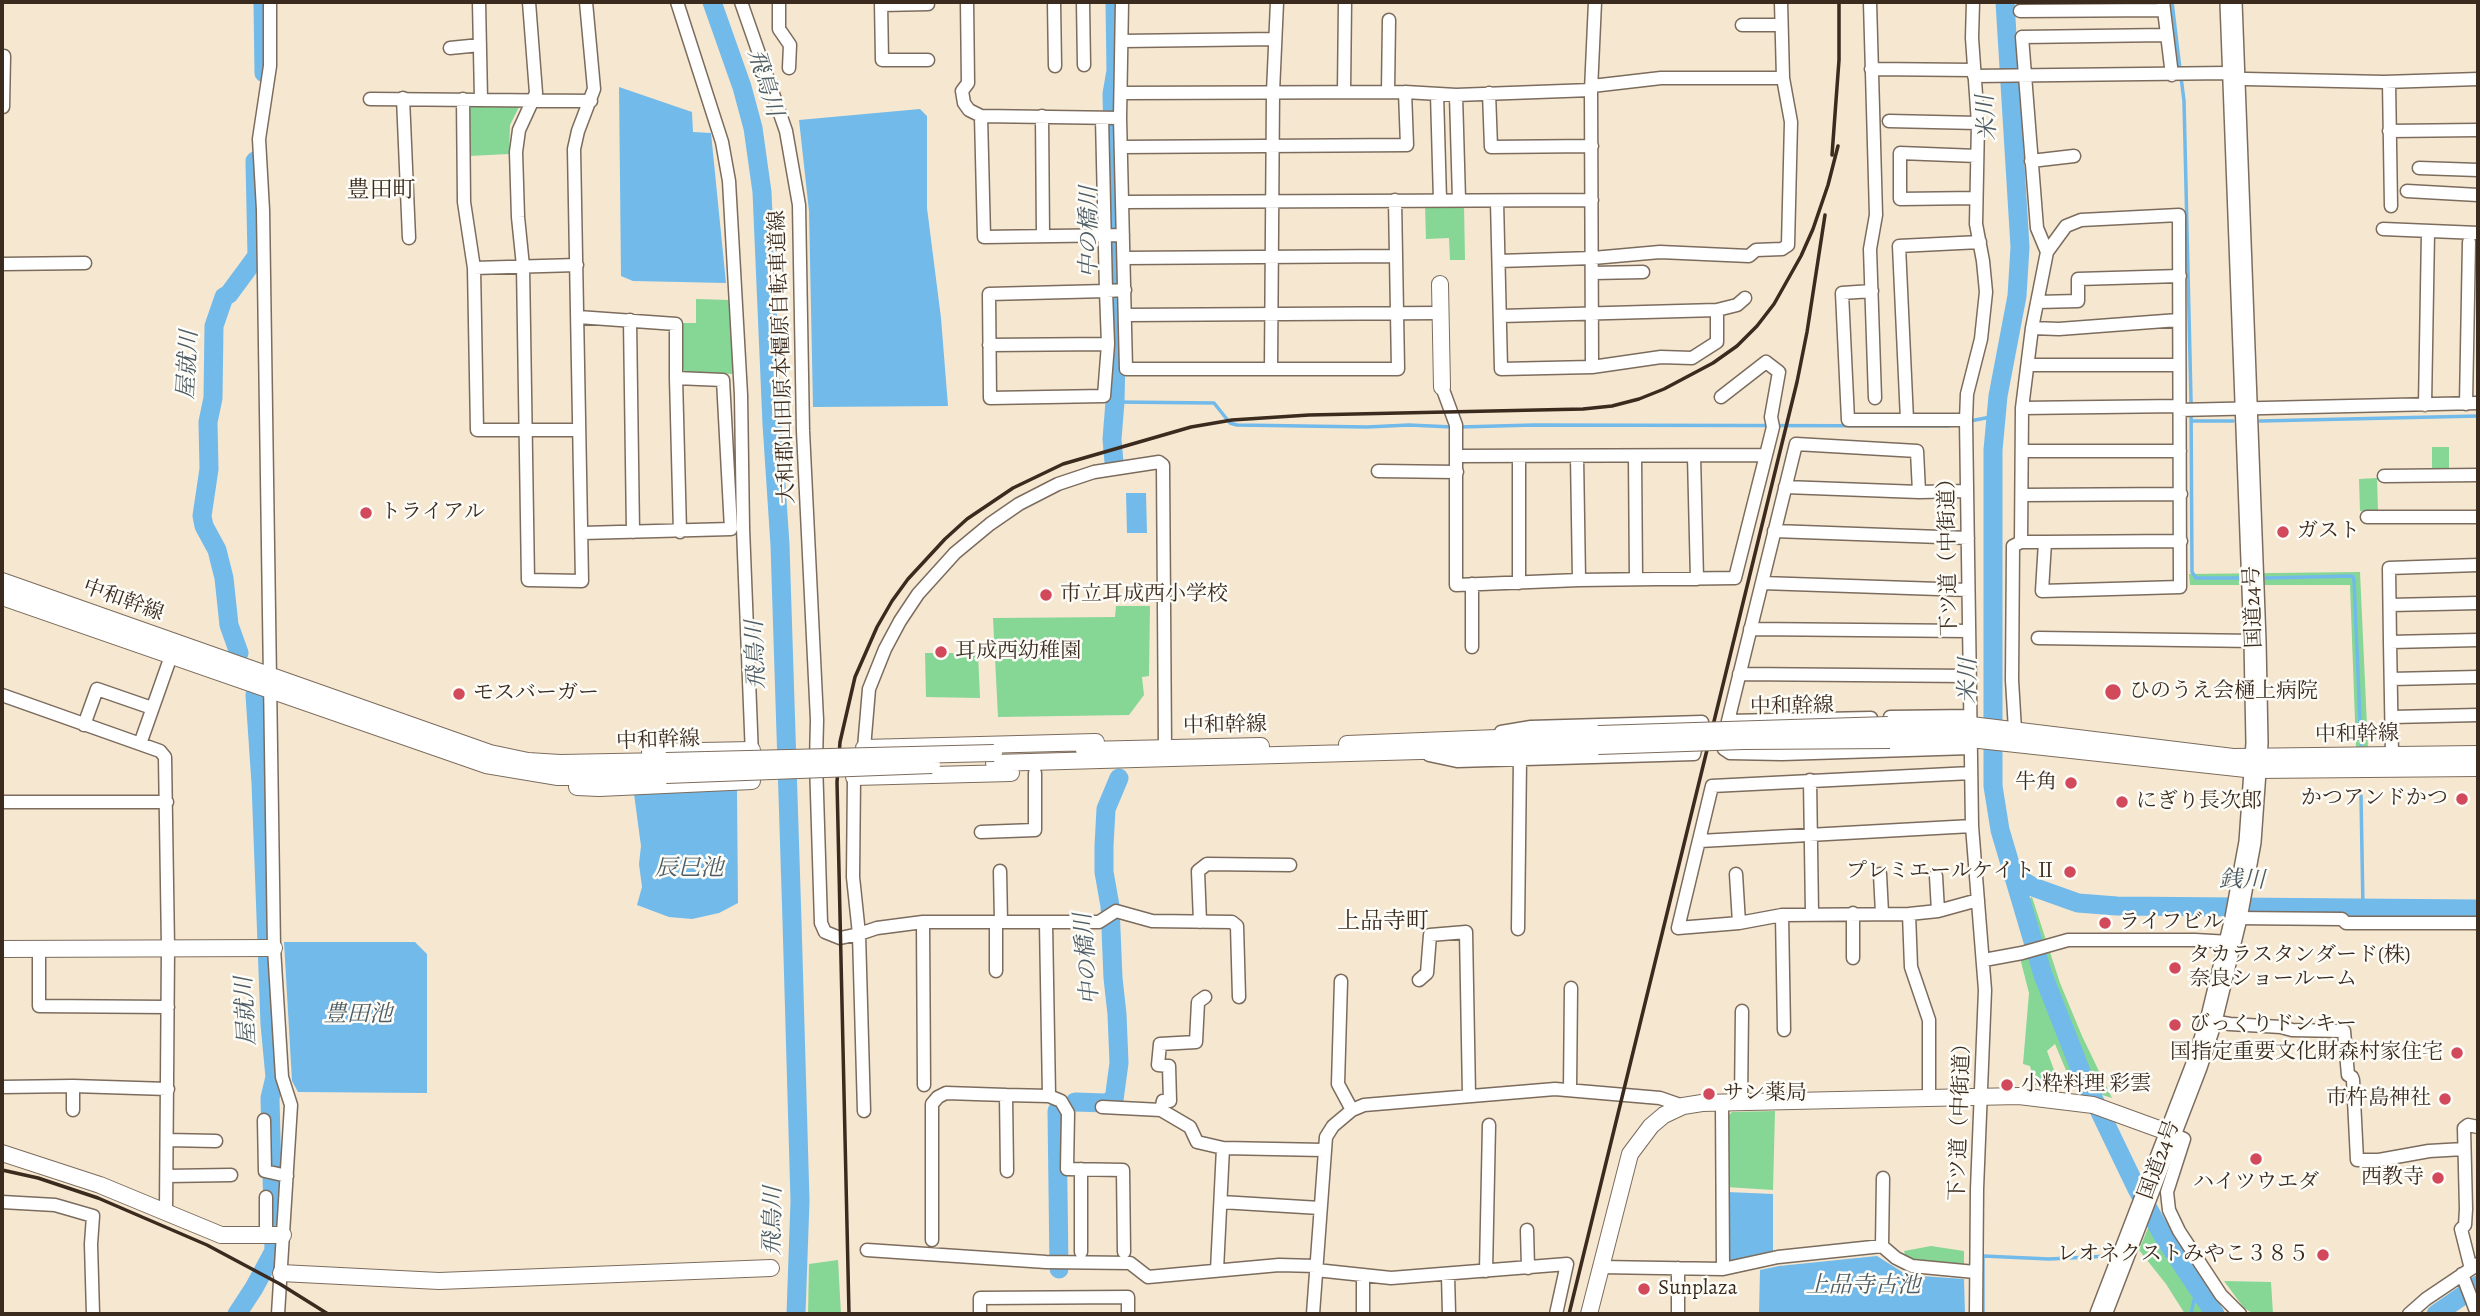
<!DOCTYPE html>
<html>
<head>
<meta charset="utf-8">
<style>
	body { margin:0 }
	#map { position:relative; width:2480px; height:1316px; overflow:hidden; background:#f6e7d1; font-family:Alegreya,serif }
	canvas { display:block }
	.frame { position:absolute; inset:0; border:4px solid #3b2a1e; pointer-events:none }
</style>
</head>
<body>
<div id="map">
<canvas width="2480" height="1316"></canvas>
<div class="frame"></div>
</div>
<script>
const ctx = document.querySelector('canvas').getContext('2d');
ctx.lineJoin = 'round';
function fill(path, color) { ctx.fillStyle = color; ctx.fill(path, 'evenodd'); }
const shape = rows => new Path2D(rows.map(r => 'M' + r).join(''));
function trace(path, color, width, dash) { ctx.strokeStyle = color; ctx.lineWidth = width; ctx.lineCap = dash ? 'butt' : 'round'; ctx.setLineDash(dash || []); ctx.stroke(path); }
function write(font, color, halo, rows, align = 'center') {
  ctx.font = font + ' Alegreya,"Noto Serif JP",serif'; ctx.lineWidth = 5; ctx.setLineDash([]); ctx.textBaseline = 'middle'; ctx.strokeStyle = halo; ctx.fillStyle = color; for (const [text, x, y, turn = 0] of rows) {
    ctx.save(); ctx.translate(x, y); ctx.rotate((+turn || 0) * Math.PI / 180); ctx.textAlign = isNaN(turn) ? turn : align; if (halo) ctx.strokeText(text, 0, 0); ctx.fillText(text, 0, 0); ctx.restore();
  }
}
const green = shape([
	[467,102,521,103,510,125,509,154,469,156],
	[1425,205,1464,205,1465,260,1450,260,1449,238,1426,239],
	[696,299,730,300,735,374,686,373,681,367,680,323,696,323],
	[2432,447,2449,447,2449,471,2432,471],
	[2377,478,2378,511,2360,511,2359,479],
	[2360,572,2368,748,2356,748,2350,585,2190,585,2189,574],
	[1116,606,1150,606,1149,676,1142,677,1144,695,1129,715,998,717,993,618,1115,617],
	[925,653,978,653,980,698,926,697],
	[2032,897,2060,983,2082,1036,2112,1098,2096,1093,2065,1026,2031,921,2029,899],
	[2030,955,2052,1021,2081,1089,2073,1087,2055,1044,2047,1051,2060,1086,2035,1085,2030,1066,2023,1064,2029,993,2020,958],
	[1775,1111,1773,1190,1726,1187,1727,1117,1732,1112],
	[2150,1223,2158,1239,2210,1314,2185,1314,2166,1284,2139,1250],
	[1931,1246,1964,1251,1964,1265,1906,1259,1904,1251],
	[838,1260,841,1314,808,1314,809,1264],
	[2224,1281,2271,1282,2273,1314,2254,1314,2244,1308]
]);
const water = shape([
	[619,87,692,112,693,132,711,133,726,283,633,281,621,276],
	[920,109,927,116,927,208,941,318,948,406,813,407,809,211,799,120],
	[1126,493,1146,493,1147,533,1127,533],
	[737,790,738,903,719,913,692,919,669,917,637,905,642,887,639,864,641,846,634,794],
	[284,942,415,942,427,954,427,1093,298,1092,292,1081],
	[1727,1192,1773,1194,1773,1254,1726,1266],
	[1877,1256,1907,1275,1964,1279,1965,1314,1759,1314,1760,1270,1779,1266]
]);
const stream = shape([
	[2172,2,2180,69],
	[2181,77,2184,101,2191,400,2192,572,2196,578,2239,578],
	[1115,402,1214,403,1230,423,1237,425,1367,427,1409,425,1452,427],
	[1970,421,1996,416],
	[2192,421,2233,421],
	[2260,421,2478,416],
	[1460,427,1534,425,1949,426],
	[2266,578,2352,576,2354,579,2361,745],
	[2361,796,2363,909],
	[1983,1314,1983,1256,2049,1259,2110,1256],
	[2191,1314,2194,1300,2201,1294]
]);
const river = shape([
	[263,2,264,73],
	[712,2,742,87,753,128,762,192,772,424,780,545,792,921,800,1201,796,1314],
	[2005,2,2020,247,2017,296,1998,396,1993,450,1993,786,2000,830,2043,975,2084,1079,2136,1187,2165,1239,2215,1314],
	[1114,462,1112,439,1115,402,1117,312,1112,94,1116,71,1115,2],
	[239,653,229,625,224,578,217,550,204,526,202,516,209,469,208,422,213,398,214,326,224,297,229,294,257,256,255,161],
	[2011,874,2033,887,2078,903,2117,906,2478,909],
	[1075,1102,1105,1103,1114,1100,1119,1063,1117,1014,1113,978,1110,906,1104,872,1104,846,1106,809,1119,778],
	[1057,1111,1059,1269],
	[237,1314,254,1288,274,1251,270,1098,275,1077,270,1024,261,783,255,695],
	[2436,1314,2478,1285]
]);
const street = shape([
	[270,2,270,66,259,139,263,210,274,948,282,1077,291,1105,278,1314],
	[479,2,481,99],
	[529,2,536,93,519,130,516,152,518,217,523,266,528,580,582,581,574,149,578,131,594,89,586,2],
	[677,2,722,142,729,181,741,395,743,528,752,756],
	[741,2,786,131,799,205,803,431,817,720,816,762,821,923,825,932,840,938,859,934,864,1111],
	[779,2,779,29,790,45,789,68],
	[881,2,882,60,928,60],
	[967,2,968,83,962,91,964,103,969,110,981,116],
	[1054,2,1055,66],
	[1083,2,1084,65],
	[1122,2,1120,118,1126,369,1398,369,1395,200],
	[1870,2,1876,215,1870,249,1875,398],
	[1973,2,1972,38,1978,123,1976,224,1983,261,1986,292,1981,339,1967,394,1966,420,1972,826,1985,990,1977,1189,1976,1314],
	[2163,2,2172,75],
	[881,5,928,4],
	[2020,11,2163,10],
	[1742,25,1781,25],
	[1122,41,1275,39],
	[450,48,480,45],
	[1871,69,1974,70],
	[1974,76,2228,73,2239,79,2246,79,2384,82,2478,79],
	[2389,82,2391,206],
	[1592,86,1661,78,1783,78],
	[1344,92,1345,2],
	[1388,92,1389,20],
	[1122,93,1405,92,1456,95,1591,90],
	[1489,93,1491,147,1592,146],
	[1437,94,1440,200],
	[1456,95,1459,200],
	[403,98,409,238],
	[370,99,591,101],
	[463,99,464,202,474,268,477,430,579,430],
	[3,107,4,56],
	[1042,116,1043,236],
	[1102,118,1106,291,1125,290],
	[1120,118,981,116,984,237,1123,235],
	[1889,121,1978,123],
	[2389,131,2478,130],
	[1121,147,1407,145,1405,92],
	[2031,161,2074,156],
	[2419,168,2478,170],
	[2407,191,2478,195],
	[1976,198,1900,199,1900,153,1977,156],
	[1497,201,1501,369,1592,367,1591,90,1595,2],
	[1123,202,1592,200],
	[2383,229,2478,233],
	[2047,252,2037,228,2022,37,2166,35],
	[1124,258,1395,256],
	[1499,261,1593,258,1660,252,1749,256,1756,250,1782,249,1788,245,1791,122,1783,78,1781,2],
	[2,264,85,263],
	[474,268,577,265],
	[1593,273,1643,272],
	[1106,291,1108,344,1104,396,990,398,989,294,1106,291],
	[1872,291,1842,293,1848,420,1966,420],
	[2037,302,2078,301,2078,279,2180,276],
	[1717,310,1737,305,1745,298],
	[1126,315,1440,313],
	[1501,316,1717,310,1717,342,1692,358,1661,357,1592,367],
	[578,317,676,324,676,378,723,380,731,529,582,533],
	[630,320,633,532],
	[2032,328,2059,329,2178,320],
	[989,345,1108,344],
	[2028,365,2178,365],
	[1271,369,1273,92,1277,2],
	[676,378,680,532],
	[1442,387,1456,425,1456,585,1579,580,1735,578,1766,455,1457,456],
	[1721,397,1766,362,1779,372,1771,417,1773,427,1766,455],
	[2466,404,2469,242],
	[2425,405,2428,232],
	[2022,408,2179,406],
	[2179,410,2478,403],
	[1907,420,1899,246,1980,242],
	[2022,451,2180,451],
	[1519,456,1519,583],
	[1577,456,1579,580],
	[1635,456,1636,579],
	[1694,456,1697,579],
	[1378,471,1457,472],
	[2384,476,2478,475],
	[1785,487,1919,492,1966,491],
	[2022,495,2181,494],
	[2367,517,2478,517],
	[1774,531,1968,538],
	[2045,542,2181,541],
	[1762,583,1968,590],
	[1472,584,1472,647],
	[2390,605,2478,603],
	[1750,629,1969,631],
	[2038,638,2255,641],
	[2390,642,2389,568,2478,565],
	[1739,674,1969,676],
	[2391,679,2478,677],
	[2,695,160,751,165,757,168,948,166,1211],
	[1890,717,1970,716],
	[2392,717,2478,715],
	[1871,718,1728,721,1724,749,1730,753,1782,754,1970,748],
	[1728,721,1796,444,1917,451,1919,492],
	[84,725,97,689,152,708],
	[2015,730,2012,680,2013,546,2021,542,2045,542,2042,591,2180,587,2179,215,2081,220,2066,226,2047,252,2032,328,2022,408,2021,542],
	[140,744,171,656],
	[1165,748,1163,465,1159,462,1094,472,1058,484,1019,504,990,524,955,553,918,594,900,621,885,649,869,689,864,748,854,777,853,877,859,934,877,928,923,922,1099,922,1116,911,1152,921,1232,922,1237,926,1239,997],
	[1429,755,1457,761,1694,754,1702,722,1531,727,1501,732],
	[2392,756,2390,642,2478,640],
	[1971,773,1712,786,1678,928,1739,923,1782,915,1909,914,1938,911,1978,900],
	[1810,780,1812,913],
	[2,802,167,802],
	[981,832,1035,830,1035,773],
	[1700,841,1972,826],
	[1000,871,1001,922],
	[1736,874,1739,923],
	[1880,874,1882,913],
	[1936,876,1938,911],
	[1853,913,1853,958],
	[1909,914,1911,967,1929,1020,1929,1097],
	[1782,915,1784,1030],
	[2236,918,2342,919,2346,923,2478,923],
	[923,922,924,1085],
	[996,922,996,971],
	[1200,922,1198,871,1207,864,1290,865],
	[1046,923,1049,1096],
	[1518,929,1520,759],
	[39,950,39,1006,168,1007],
	[1984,960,2022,953,2068,940,2195,940,2230,942],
	[1419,980,1427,973,1430,935,1466,932,1469,1095],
	[1341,981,1338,1084,1352,1110],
	[2211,1021,2230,1024,2281,1027,2292,1030,2344,1031,2348,1075,2352,1077,2353,1080,2357,1160,2379,1160,2429,1151,2464,1149],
	[73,1086,73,1110],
	[2,1087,73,1086,168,1089],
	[1570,1090,1571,988],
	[1722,1102,1723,1269],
	[1741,1102,1742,1011],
	[1102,1107,1161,1110,1163,1101,1170,1101,1169,1066,1158,1065,1160,1044,1196,1042,1198,1002,1205,997],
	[1161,1110,1190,1127,1197,1142,1223,1148],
	[264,1120,265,1171,287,1176],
	[2170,1133,2184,1139,2167,1192,2169,1210,2179,1231,2221,1295,2240,1314],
	[167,1140,216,1141],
	[1081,1169,1081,1252],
	[1007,1171,1006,1095,1049,1096,1061,1101,1068,1113,1067,1169,1123,1170,1124,1252],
	[167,1176,231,1175],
	[266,1197,266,1235],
	[2,1202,55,1205,93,1216,91,1244,93,1314],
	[1221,1202,1320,1208],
	[1527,1230,1528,1268],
	[932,1240,932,1104,938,1097,946,1093,1006,1095],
	[1882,1246,1883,1178],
	[867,1250,1046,1262,1130,1263,1148,1277,1279,1265,1316,1266],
	[1600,1267,1723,1269,1778,1257,1882,1246,1896,1258,1912,1266,1975,1272],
	[2471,1269,2461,1229,2465,1225,2466,1209,2464,1128,2468,1125,2478,1127],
	[1217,1270,1223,1148,1324,1150],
	[1316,1270,1391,1278,1567,1264,1556,1314],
	[1486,1271,1489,1125],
	[2462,1274,2476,1311],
	[1363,1275,1363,1314],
	[1448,1275,1449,1314],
	[980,1314,980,1298,1128,1297,1128,1314],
	[1313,1314,1326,1137,1333,1126,1352,1110,1364,1105,1555,1089,1660,1098,1683,1106],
	[1678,1314,1678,1268],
	[2409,1314,2426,1299,2478,1264]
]);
const secondary = shape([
	[1440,284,1442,387],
	[2,581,490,753,528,761,560,763,666,761],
	[2,597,486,765,558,777,666,775],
	[1888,725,1971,725,2233,757,2478,754],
	[1890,740,1970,739,2255,770,2478,768],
	[1347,744,1598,734],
	[864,748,1096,742],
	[1084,750,1261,746],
	[650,752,752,750],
	[994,763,1598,746],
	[854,777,1011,773],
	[577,787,599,788,752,781],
	[2,949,274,948],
	[2,1153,100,1185,221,1235,283,1235],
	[281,1273,439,1281,771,1268],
	[1589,1314,1630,1154,1651,1126,1664,1115,1683,1106,1702,1103,2019,1096,2093,1105,2170,1133]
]);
const highway = shape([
	[2101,1314,2196,1067,2211,1021,2236,918,2250,842,2257,743,2255,641,2231,2]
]);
const rail = shape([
	[1832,155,1839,60,1839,2],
	[2,1170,38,1178,98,1198,207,1245,280,1284,328,1314],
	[849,1314,837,782,840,742,855,677,877,627,892,601,908,579,945,539,967,519,1013,488,1063,464,1191,427,1232,420,1309,415,1583,409,1612,406,1639,399,1664,389,1713,363,1737,346,1757,326,1774,304,1801,256,1813,229,1828,185,1838,146],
	[1569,1314,1797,382,1807,332,1825,215]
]);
const secondaryBridge = shape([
	[1598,734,1888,725],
	[1598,746,1744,741,1890,740],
	[666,761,994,753],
	[666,775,932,765]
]);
const markers = [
	[366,513,7,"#d1495b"],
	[2283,532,7,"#d1495b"],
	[1046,595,7,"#d1495b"],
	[941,652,7,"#d1495b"],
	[2113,692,9,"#d1495b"],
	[459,694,7,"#d1495b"],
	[2071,783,7,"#d1495b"],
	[2462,799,7,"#d1495b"],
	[2122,802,7,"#d1495b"],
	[2070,872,7,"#d1495b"],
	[2105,923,7,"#d1495b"],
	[2175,968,7,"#d1495b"],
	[2175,1025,7,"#d1495b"],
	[2457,1053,7,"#d1495b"],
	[2007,1085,7,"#d1495b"],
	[1709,1094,7,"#d1495b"],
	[2445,1099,7,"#d1495b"],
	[2256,1159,7,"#d1495b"],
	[2438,1178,7,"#d1495b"],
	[2323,1255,7,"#d1495b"],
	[1644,1289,7,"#d1495b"]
];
const streetNames = [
	["大和郡山田原本橿原自転車道線",783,357,-92],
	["下ツ道（中街道）",1949,552,-91],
	["中和幹線",123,601,20],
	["国道24号",2254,607,-92],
	["中和幹線",1792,707,-1],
	["中和幹線",1225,726,-1],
	["中和幹線",2357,735,-1],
	["中和幹線",658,741,-2],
	["下ツ道（中街道）",1961,1117,-88],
	["国道24号",2160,1160,-70]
];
const poiNames = [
	["トライアル",380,513],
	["ガスト",2297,532],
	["市立耳成西小学校",1060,595],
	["耳成西幼稚園",955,652],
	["ひのうえ会樋上病院",2129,692],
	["モスバーガー",473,694],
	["牛角",2057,783,"right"],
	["かつアンドかつ",2448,799,"right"],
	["にぎり長次郎",2136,802],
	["プレミエールケイトⅡ",2056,872,"right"],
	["ライフビル",2119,923],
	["タカラスタンダード(株)",2189,956],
	["奈良ショールーム",2189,980],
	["びっくりドンキー",2189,1025],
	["国指定重要文化財森村家住宅",2443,1053,"right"],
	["小粋料理 彩雲",2021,1085],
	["サン薬局",1723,1094],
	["市杵島神社",2431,1099,"right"],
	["西教寺",2424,1178,"right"],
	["ハイツウエダ",2256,1183,"center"],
	["レオネクストみやこ３８５",2309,1255,"right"],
	["Sunplaza",1658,1289]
];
const waterNames = [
	["飛鳥川",764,83,73],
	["米川",1988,118,-94],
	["中の橋川",1090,232,-90],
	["屋就川",189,365,-87],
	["飛鳥川",757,655,-92],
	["米川",1969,681,-90],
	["辰巳池",689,869],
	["銭川",2242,881,1],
	["中の橋川",1088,959,-95],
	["屋就川",247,1011,-93],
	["豊田池",358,1015],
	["飛鳥川",774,1221,-89],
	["上品寺古池",1863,1286]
];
const neighbourhoodNames = [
	["豊田町",381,191],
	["上品寺町",1383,922]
];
fill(green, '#86d696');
fill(water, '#72baea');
trace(stream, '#72baea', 3.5);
trace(river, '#72baea', 19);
trace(street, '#7c6c5d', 15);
trace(secondary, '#7c6c5d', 18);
trace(highway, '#7c6c5d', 24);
trace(street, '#fff', 12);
trace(secondary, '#fff', 16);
trace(highway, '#fff', 21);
trace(rail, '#3b2a1e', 3.5);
trace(secondaryBridge, '#7c6c5d', 18, []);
trace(secondaryBridge, '#fff', 16);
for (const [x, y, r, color] of markers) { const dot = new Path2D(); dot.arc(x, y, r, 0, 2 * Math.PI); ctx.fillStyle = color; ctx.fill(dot); trace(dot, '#fdfcf7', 2.5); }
write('21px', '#3b2a1e', '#fdfcf7', streetNames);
write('21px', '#3b2a1e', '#fdfcf7', poiNames, 'left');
write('italic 23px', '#4e5c65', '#fdfcf7', waterNames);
write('23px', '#3b2a1e', '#fdfcf7', neighbourhoodNames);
</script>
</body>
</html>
